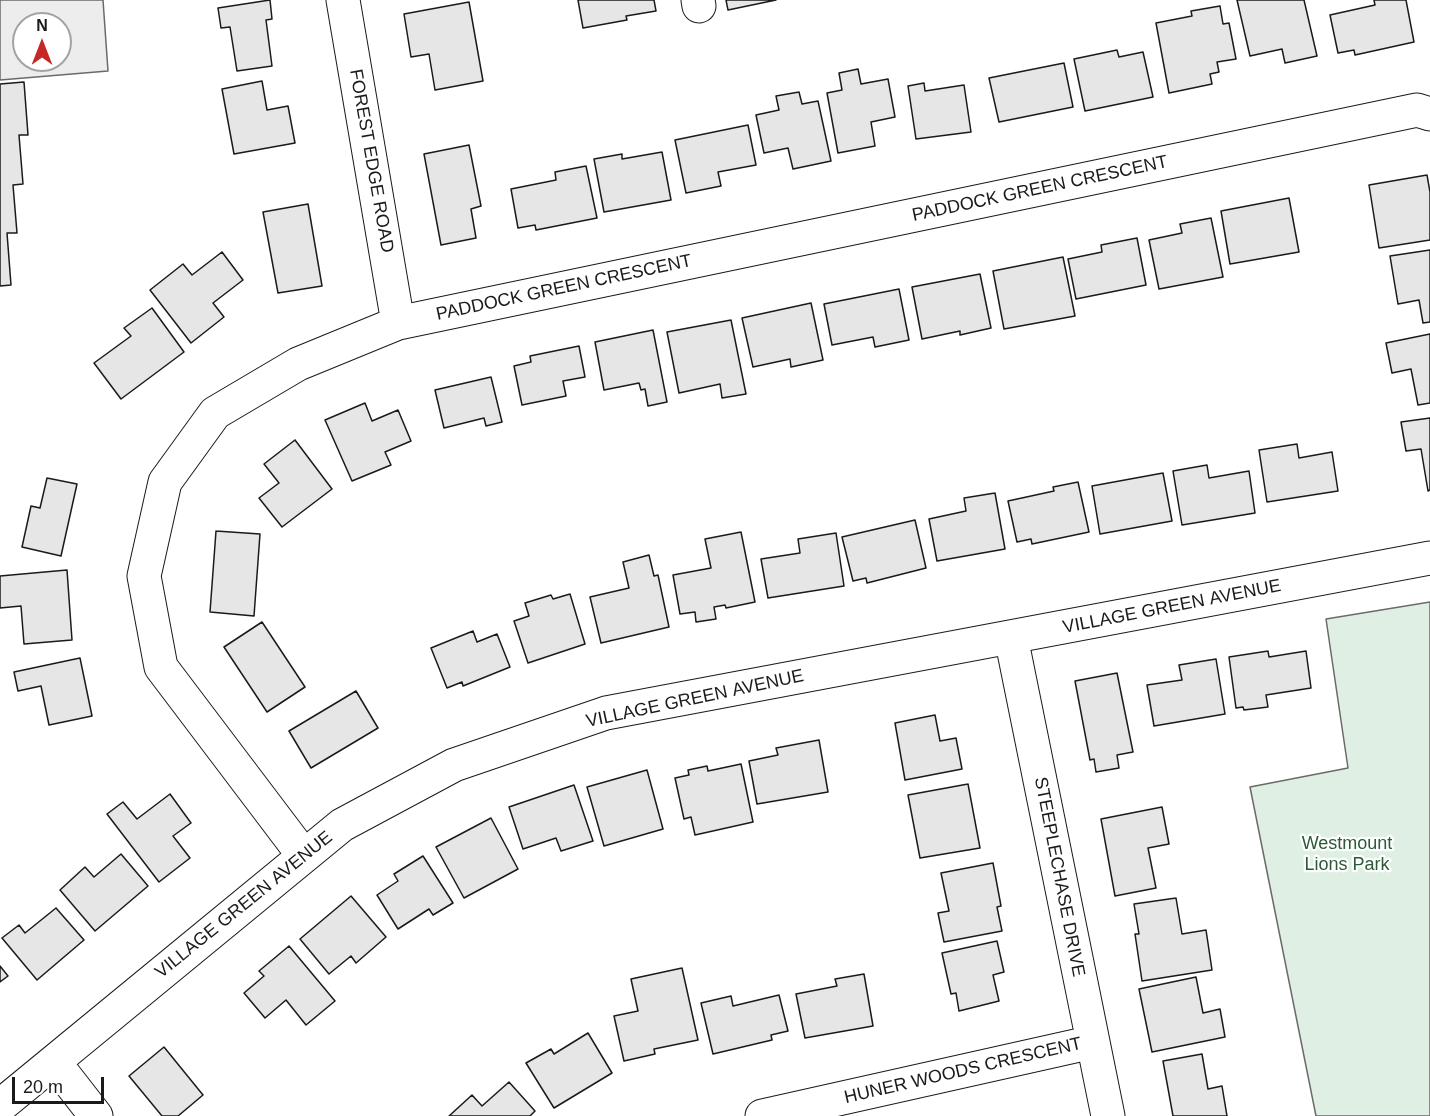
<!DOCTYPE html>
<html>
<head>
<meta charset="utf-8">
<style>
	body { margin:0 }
	#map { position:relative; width:1430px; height:1116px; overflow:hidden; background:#fff; font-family:Arial,sans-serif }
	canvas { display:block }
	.north { position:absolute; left:12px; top:12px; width:60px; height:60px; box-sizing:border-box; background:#fff; border:2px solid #a3a3a3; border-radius:50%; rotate:0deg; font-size:16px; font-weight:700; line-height:24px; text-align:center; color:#1a1a1a }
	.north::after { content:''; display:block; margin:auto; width:21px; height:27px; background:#c62828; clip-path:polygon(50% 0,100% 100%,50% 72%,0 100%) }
	.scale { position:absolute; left:12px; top:1077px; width:92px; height:27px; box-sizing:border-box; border:3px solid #1a1a1a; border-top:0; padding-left:8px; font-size:18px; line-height:21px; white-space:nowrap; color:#1a1a1a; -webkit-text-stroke:4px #fff; paint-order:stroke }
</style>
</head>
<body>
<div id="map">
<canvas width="1430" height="1116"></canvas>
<div class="north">N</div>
<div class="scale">20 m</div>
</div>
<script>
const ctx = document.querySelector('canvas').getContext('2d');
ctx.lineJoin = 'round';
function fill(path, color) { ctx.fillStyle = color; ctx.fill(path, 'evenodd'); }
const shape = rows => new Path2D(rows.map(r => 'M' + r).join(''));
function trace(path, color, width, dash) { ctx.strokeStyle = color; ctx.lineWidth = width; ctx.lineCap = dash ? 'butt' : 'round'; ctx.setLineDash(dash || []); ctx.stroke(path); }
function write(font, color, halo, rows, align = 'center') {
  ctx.font = font + ' Arial,sans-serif'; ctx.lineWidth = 4.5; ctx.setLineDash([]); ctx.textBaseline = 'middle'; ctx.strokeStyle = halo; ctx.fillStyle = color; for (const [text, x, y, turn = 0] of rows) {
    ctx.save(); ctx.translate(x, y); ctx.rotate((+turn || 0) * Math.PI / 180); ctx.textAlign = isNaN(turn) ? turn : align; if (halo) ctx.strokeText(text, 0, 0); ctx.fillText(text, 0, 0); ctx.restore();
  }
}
const green = shape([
	[1430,602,1430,1116,1316,1116,1250,787,1348,768,1326,619,1430,602]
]);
const parking = shape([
	[0,0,103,0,108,71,0,80,0,0],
	[24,24,60,24,60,60,24,60,24,24]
]);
const building = shape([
	[270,0,272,19,266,20,272,66,237,71,230,27,221,28,218,8,270,0],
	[578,0,654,0,656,11,626,16,627,20,583,28,578,0],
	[726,0,776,0,728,10,726,0],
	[1237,0,1304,0,1317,56,1285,63,1282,49,1250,56,1237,0],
	[1374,0,1406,0,1414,42,1355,55,1354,50,1338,53,1330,15,1375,5,1374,0],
	[469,2,483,81,435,90,429,54,411,57,404,14,469,2],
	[1220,6,1223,24,1229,23,1236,59,1217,62,1219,72,1210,74,1212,84,1169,93,1156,23,1192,16,1191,11,1220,6],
	[1117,50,1119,57,1143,52,1153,97,1085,111,1074,59,1117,50],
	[1064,63,1073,107,999,122,989,78,1064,63],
	[858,69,861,84,888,79,895,117,871,122,875,146,838,153,827,93,842,90,839,73,858,69],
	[262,81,267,110,288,106,295,143,234,154,222,89,262,81],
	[24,82,28,135,19,135,23,184,13,185,17,233,7,233,11,285,0,286,0,84,24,82],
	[924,83,925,91,964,85,971,132,916,139,908,86,924,83],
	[799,92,802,104,818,101,831,161,793,169,788,148,764,153,756,115,779,110,776,96,799,92],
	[748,125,756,165,718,172,721,186,686,193,675,140,748,125],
	[469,145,481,206,471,209,476,238,441,245,424,154,469,145],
	[662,152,671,200,604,212,594,159,622,154,622,159,662,152],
	[586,166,597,218,536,230,535,225,518,228,511,189,556,180,555,172,586,166],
	[1427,175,1430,192,1430,240,1379,248,1369,185,1427,175],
	[1289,198,1299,252,1230,264,1221,211,1289,198],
	[308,204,322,286,278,293,263,212,308,204],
	[1211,218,1223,277,1159,289,1149,240,1182,233,1180,224,1211,218],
	[1137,238,1146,285,1076,299,1068,259,1102,252,1101,245,1137,238],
	[1430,250,1430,322,1423,323,1419,300,1398,304,1390,256,1430,250],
	[222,252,243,280,213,303,224,317,191,343,150,290,183,264,192,275,222,252],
	[1063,257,1075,316,1004,329,993,271,1063,257],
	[980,274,991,328,960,335,960,331,922,339,912,287,980,274],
	[899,289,909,340,875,347,873,337,832,345,824,304,899,289],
	[811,303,823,360,791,367,790,359,753,367,742,318,811,303],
	[152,308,184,352,121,399,94,363,131,336,124,328,152,308],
	[731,320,746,394,722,398,720,384,679,393,667,332,731,320],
	[653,330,667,402,648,406,645,389,641,390,639,383,604,390,595,342,653,330],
	[1430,334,1430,403,1418,405,1411,369,1392,373,1386,343,1430,334],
	[579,346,585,377,563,381,566,396,522,405,514,366,531,362,530,356,579,346],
	[491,377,502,422,486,426,484,418,444,428,435,390,491,377],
	[365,403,372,421,398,410,411,441,385,452,391,465,352,481,325,420,365,403],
	[1430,418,1430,490,1428,491,1421,449,1406,451,1401,422,1430,418],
	[295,440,332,489,282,527,259,498,279,483,264,464,295,440],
	[1297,444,1299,458,1332,452,1338,491,1267,502,1259,450,1297,444],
	[1207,465,1209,478,1249,471,1255,513,1182,525,1173,471,1207,465],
	[1163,473,1172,521,1100,534,1092,486,1163,473],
	[47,478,77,484,61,556,22,547,31,506,40,508,47,478],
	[1078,482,1089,532,1032,544,1031,539,1017,542,1008,501,1054,491,1053,487,1078,482],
	[995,493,1005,549,937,561,929,519,966,511,964,498,995,493],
	[915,520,926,568,867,583,866,578,853,581,842,537,915,520],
	[216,531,260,534,254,616,210,612,216,531],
	[741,532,755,602,726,608,725,605,714,607,716,619,696,622,695,612,680,614,673,575,711,568,705,539,741,532],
	[836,533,844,586,768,598,761,559,800,553,798,539,836,533],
	[649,555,654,576,658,575,669,627,601,643,590,597,629,588,623,562,649,555],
	[67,570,72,640,24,644,21,606,0,608,0,576,67,570],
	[570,594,585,644,528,663,514,621,529,616,525,603,551,595,553,599,570,594],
	[262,622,305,687,267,712,224,647,262,622],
	[473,631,477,642,497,634,510,667,463,686,462,682,447,688,431,648,473,631],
	[1268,651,1269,657,1306,651,1311,688,1266,695,1268,707,1244,710,1243,707,1236,708,1229,657,1268,651],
	[80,658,92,716,49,725,41,686,18,691,14,672,80,658],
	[1216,659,1225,714,1154,726,1147,685,1182,680,1179,665,1216,659],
	[1117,673,1133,752,1117,755,1119,768,1096,772,1094,759,1090,760,1075,681,1117,673],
	[356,691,378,728,311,768,289,731,356,691],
	[935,715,940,741,956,738,962,769,905,780,895,723,935,715],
	[819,740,828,792,757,804,749,761,778,755,776,748,819,740],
	[741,764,753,822,695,835,691,817,684,819,675,778,689,775,688,770,707,766,708,771,741,764],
	[647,770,663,829,604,846,587,787,647,770],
	[968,784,980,848,920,858,908,795,968,784],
	[574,785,593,841,561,851,556,838,523,849,509,807,574,785],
	[170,794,191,823,173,836,190,858,159,882,107,814,123,802,137,819,170,794],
	[1162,807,1169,844,1148,848,1156,888,1115,896,1101,819,1162,807],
	[491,818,518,869,464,898,436,847,491,818],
	[121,854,148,886,95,931,60,890,85,867,94,877,121,854],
	[423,856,453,903,433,915,429,909,398,929,377,895,398,881,394,874,423,856],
	[993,863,1001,906,997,907,1002,931,944,942,938,913,949,911,941,873,993,863],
	[351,896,386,937,356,963,351,956,329,974,300,939,351,896],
	[1176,898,1182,934,1206,930,1212,970,1142,981,1135,934,1139,934,1134,904,1176,898],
	[56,908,84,940,37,980,2,938,19,925,25,933,56,908],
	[997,941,1004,972,993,975,999,1001,959,1011,956,993,951,994,942,953,997,941],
	[289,946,335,1001,306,1025,286,1000,265,1018,244,993,264,976,259,971,289,946],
	[0,966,8,976,0,982,0,966],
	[682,968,698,1040,654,1049,655,1054,624,1061,614,1016,638,1011,631,979,682,968],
	[864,974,873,1026,805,1038,796,994,837,986,835,979,864,974],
	[1196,977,1203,1013,1220,1009,1225,1037,1152,1052,1139,989,1196,977],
	[779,995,788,1031,771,1035,772,1040,713,1054,701,1003,731,996,733,1006,779,995],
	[588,1033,612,1073,554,1108,526,1063,551,1049,554,1054,588,1033],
	[164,1047,203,1095,178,1116,162,1116,129,1076,164,1047],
	[1202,1054,1208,1089,1222,1086,1227,1116,1173,1116,1163,1061,1202,1054],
	[509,1082,535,1111,530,1116,449,1116,472,1095,482,1106,509,1082]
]);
const minor = shape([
	[343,0,398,323],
	[698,0,699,6],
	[1011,637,1108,1116],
	[304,856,161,667,144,576,165,482,215,413,298,364,398,323,1417,110,1430,114],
	[54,1062,96,1116],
	[0,1106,342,825,454,765,606,713,1430,558],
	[762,1116,1093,1042]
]);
const streetNames = [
	["FOREST EDGE ROAD",371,161,80],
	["PADDOCK GREEN CRESCENT",1040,189,-12],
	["PADDOCK GREEN CRESCENT",564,288,-12],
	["VILLAGE GREEN AVENUE",1172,607,-11],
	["VILLAGE GREEN AVENUE",695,699,-12],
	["STEEPLECHASE DRIVE",1059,877,79],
	["VILLAGE GREEN AVENUE",244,905,-39],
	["HUNER WOODS CRESCENT",963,1071,-13]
];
const parkNames = [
	["Westmount",1347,844],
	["Lions Park",1347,865]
];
fill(green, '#e0efe3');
trace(green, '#6a6a6a', 1.5);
fill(parking, '#ededed');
trace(parking, '#6a6a6a', 1.5);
fill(building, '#e6e6e6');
trace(building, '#1a1a1a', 1.5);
trace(minor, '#1a1a1a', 35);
trace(minor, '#fff', 33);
write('18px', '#1a1a1a', '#fff', streetNames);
write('18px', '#2b5a34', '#fff', parkNames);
</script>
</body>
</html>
